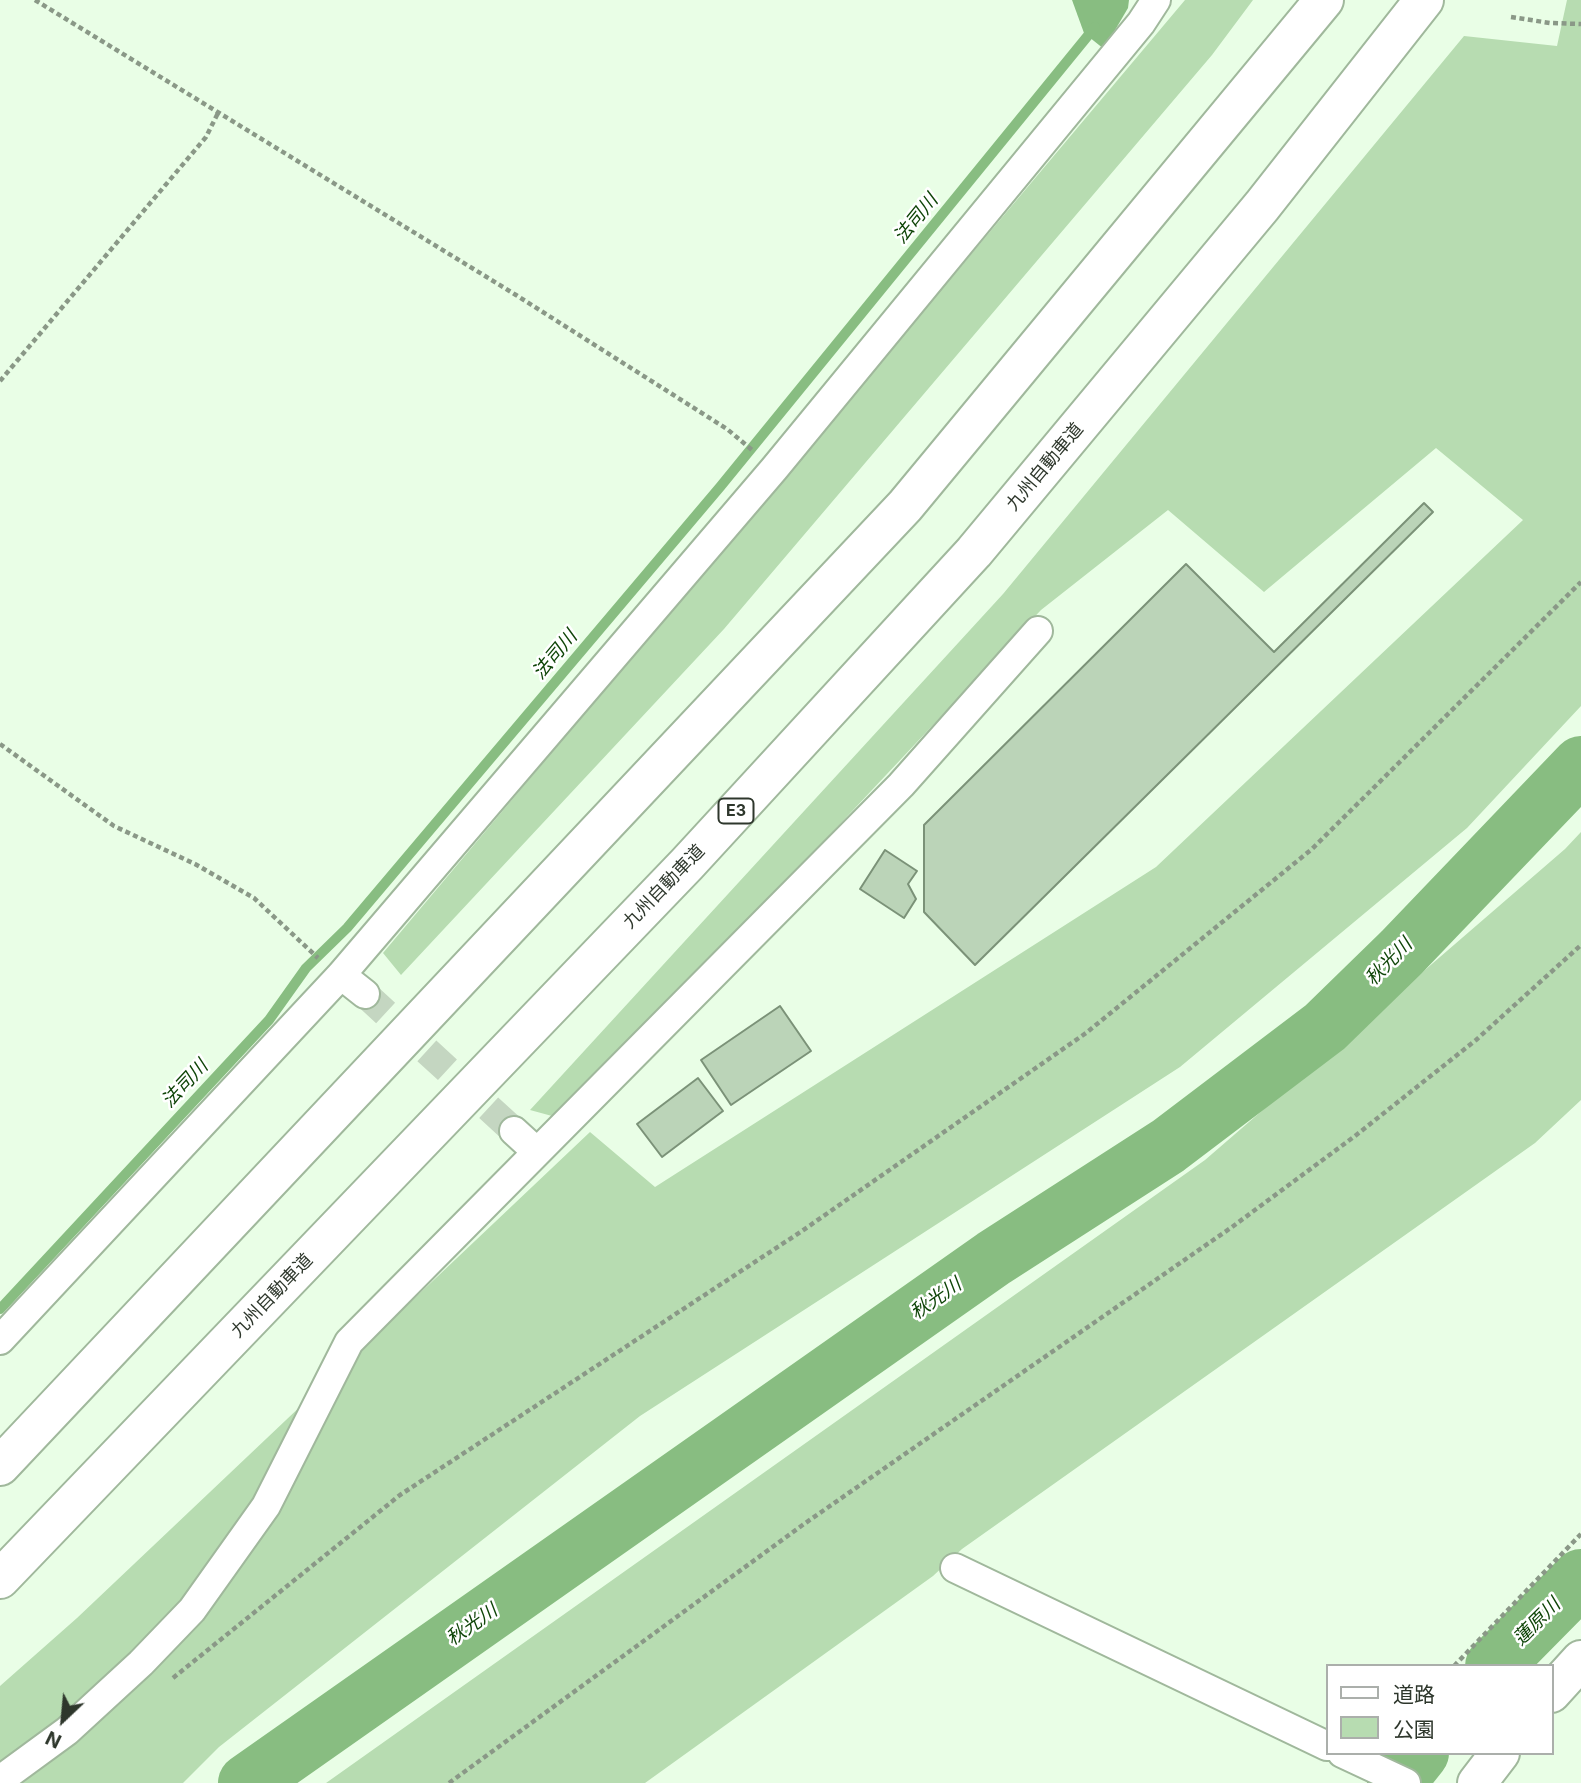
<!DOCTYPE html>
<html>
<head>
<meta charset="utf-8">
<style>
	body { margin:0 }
	#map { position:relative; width:1581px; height:1783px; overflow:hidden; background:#e9fee6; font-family:Inter,"Noto Sans JP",sans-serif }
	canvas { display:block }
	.legend { position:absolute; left:1326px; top:1664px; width:228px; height:91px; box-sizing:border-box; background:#fff; border:2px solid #abafab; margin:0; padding:9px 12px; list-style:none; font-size:21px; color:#2e372c }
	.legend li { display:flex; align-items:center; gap:14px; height:35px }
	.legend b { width:35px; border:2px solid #abafab }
	.north { position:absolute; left:28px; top:1685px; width:70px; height:70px; -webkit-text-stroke:5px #fff; paint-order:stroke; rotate:206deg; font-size:19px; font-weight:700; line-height:28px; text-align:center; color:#2e372c }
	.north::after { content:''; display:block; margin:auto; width:24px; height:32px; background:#2e372c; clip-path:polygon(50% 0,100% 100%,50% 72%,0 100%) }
</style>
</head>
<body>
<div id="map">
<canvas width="1581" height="1783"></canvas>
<ul class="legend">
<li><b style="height:9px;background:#fff"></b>道路</li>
<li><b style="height:19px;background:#b7dcb1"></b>公園</li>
</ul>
<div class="north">N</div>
</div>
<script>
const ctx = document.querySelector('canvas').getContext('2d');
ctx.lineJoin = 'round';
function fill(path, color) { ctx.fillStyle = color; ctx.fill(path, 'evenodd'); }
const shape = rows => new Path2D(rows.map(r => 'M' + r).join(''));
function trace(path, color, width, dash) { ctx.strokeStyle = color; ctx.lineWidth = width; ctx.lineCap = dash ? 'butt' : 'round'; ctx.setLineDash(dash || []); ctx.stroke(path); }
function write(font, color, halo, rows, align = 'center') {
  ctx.font = font + ' Inter,"Noto Sans JP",sans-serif'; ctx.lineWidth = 5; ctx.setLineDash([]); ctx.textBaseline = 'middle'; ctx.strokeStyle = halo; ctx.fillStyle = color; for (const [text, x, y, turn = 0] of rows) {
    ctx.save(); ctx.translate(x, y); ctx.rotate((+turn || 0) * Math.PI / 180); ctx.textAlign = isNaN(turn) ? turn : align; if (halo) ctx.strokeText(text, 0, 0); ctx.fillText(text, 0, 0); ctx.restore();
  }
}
const green = shape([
	[1185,0,1253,0,1212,55,724,629,401,975,383,953],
	[1567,0,1581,0,1581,706,1467,828,1180,1067,640,1416,219,1747,183,1783,0,1783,0,1686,77,1618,590,1132,655,1187,1156,867,1523,520,1436,448,1264,592,1168,510,1041,610,563,1119,530,1110,1003,594,1464,36,1557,46],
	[1581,832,1581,1100,1535,1143,962,1549,933,1576,645,1783,326,1783,1205,1160,1565,849]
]);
const water = shape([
	[1072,0,1129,0,1128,8,1104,49,1084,33]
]);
const stream = shape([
	[0,1309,269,1020,306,968,347,928,720,487,1095,27]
]);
const river = shape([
	[1494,1666,1581,1578],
	[247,1783,994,1258,1168,1146,1325,1027,1402,952,1581,765],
	[1396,1783,1420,1753]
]);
const building = shape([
	[1424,503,1433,512,975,965,924,912,924,825,1186,564,1274,652,1424,503],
	[885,850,917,871,908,884,916,899,904,918,860,889,885,850],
	[780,1006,811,1051,731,1105,701,1060,780,1006],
	[698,1078,723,1111,662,1157,637,1124,698,1078]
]);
const streetTunnel = shape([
	[365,994,514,1131]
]);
const path = shape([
	[35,0,516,295,727,429,752,450],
	[1511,17,1550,23,1581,24],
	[0,381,206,137,218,113],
	[0,744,114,826,195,864,254,898,318,958],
	[1454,1666,1581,1534],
	[173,1678,400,1495,802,1231,1086,1033,1312,849,1581,582],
	[449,1783,804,1524,1232,1227,1355,1136,1476,1040,1581,945]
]);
const street = shape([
	[341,975,365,994],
	[514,1131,537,1152],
	[0,1340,341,975,774,469,1141,23,1156,0],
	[955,1568,1327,1746],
	[1342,1753,1406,1783],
	[0,1780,67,1731,141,1663,192,1610,266,1506,349,1342,901,785,1038,631]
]);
const secondary = shape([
	[1551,1693,1581,1660],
	[1477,1783,1500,1753]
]);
const highway = shape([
	[0,1466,905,506,1324,0],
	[0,1579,687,864,974,552,1262,206,1424,0]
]);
const shields = [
	[736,811,35]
];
const shieldNames = [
	["E3",736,811]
];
const streetNames = [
	["九州自動車道",1045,467,-50],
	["九州自動車道",664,887,-46],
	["九州自動車道",272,1296,-46]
];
const waterNames = [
	["法司川",916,219,-51],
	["法司川",555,655,-50],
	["秋光川",1389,962,-46],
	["法司川",185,1084,-47],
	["秋光川",936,1299,-35],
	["蓮原川",1537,1622,-45],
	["秋光川",472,1625,-35]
];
fill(green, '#b7dcb1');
fill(water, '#88bd81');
trace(stream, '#88bd81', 10);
trace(river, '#88bd81', 58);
fill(building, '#bbd4b8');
trace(building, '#7b9278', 2);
trace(streetTunnel, '#c4d6c1', 28, [28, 14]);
trace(street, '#a0b89c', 32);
trace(secondary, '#a0b89c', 42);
trace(highway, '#a0b89c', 42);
trace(path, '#8a9887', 4.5, [5, 3.5]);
trace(street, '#fff', 28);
trace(secondary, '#fff', 38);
trace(highway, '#fff', 38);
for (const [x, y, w] of shields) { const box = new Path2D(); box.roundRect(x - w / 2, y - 12.5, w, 25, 5); ctx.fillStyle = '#fff'; ctx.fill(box); trace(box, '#2e372c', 2); }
write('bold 16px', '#2e372c', null, shieldNames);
write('18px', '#2e372c', '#fff', streetNames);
write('italic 19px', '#0f4508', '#fff', waterNames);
</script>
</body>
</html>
